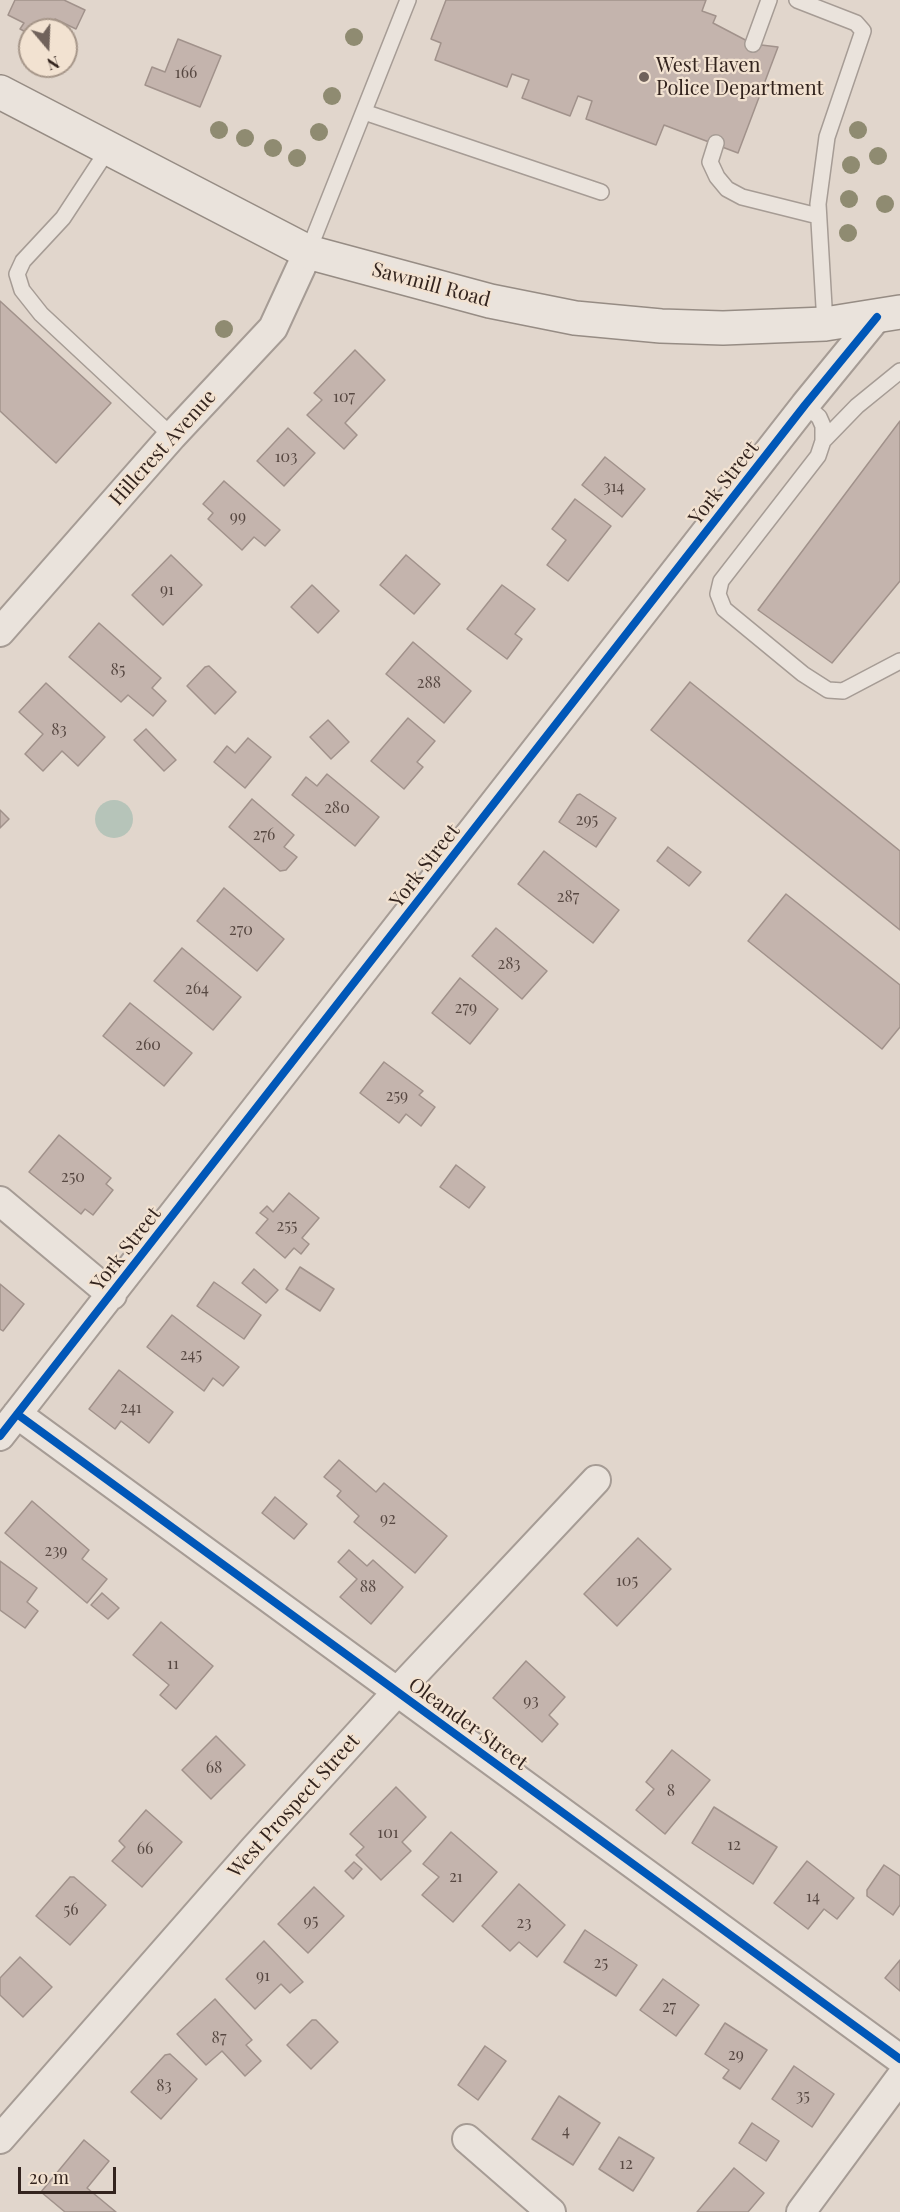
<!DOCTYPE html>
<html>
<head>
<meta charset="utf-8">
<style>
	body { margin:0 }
	#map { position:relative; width:900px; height:2212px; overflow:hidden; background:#e1d6cc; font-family:"Playfair Display",serif }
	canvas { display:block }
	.north { position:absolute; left:18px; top:18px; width:60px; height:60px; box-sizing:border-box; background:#f2e2d1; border:2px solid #a69689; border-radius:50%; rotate:161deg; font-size:16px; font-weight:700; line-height:24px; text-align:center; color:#33241e }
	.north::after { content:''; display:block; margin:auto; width:21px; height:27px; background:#70625b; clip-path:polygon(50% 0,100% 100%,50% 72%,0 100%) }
	.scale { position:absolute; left:18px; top:2167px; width:98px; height:27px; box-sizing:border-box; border:3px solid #33241e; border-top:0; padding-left:8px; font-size:18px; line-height:21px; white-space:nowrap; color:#33241e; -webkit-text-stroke:4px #f2e2d1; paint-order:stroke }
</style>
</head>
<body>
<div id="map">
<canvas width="900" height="2212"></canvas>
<div class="north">N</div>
<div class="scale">20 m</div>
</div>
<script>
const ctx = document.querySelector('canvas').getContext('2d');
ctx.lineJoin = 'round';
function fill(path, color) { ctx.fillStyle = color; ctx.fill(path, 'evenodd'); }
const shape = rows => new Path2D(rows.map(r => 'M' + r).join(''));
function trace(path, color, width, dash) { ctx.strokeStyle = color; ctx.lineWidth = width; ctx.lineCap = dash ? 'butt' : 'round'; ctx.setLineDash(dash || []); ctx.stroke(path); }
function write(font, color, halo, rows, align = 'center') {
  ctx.font = font + ' "Playfair Display",serif'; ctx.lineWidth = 4.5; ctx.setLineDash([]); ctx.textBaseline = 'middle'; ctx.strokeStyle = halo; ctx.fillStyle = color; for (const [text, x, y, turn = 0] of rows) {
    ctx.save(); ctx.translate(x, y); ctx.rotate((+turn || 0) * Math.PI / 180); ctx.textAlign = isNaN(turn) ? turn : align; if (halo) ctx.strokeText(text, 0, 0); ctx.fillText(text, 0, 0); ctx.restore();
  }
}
const water = shape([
	'95 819a19 19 0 1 1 38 0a19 19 0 1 1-38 0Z'
]);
const building = shape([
	[15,0,64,0,85,10,76,29,55,19,49,30,37,28,36,30,30,30,30,34,20,29,24,23,8,15,15,0],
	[446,0,706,0,702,11,716,16,713,23,753,44,778,47,738,153,664,125,656,145,586,119,592,101,578,96,570,116,522,98,529,80,512,74,507,87,435,60,441,43,431,39,446,0],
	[178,39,221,56,200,107,145,85,152,67,165,72,178,39],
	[0,301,111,403,56,463,0,411,0,301],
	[355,350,385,380,345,423,357,435,344,449,307,415,322,400,314,393,355,350],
	[900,421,900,581,832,663,758,610,900,421],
	[288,428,315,453,284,486,257,461,288,428],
	[605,457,645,489,622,517,582,485,605,457],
	[224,481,280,530,265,546,254,537,242,550,208,519,213,513,203,504,224,481],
	[575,499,611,526,568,581,547,565,566,540,552,529,575,499],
	[171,555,202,585,163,625,132,595,171,555],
	[406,555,440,584,414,614,380,585,406,555],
	[312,585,339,611,318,633,291,607,312,585],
	[502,585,535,609,515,634,522,639,507,659,467,629,502,585],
	[99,623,161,678,152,688,166,701,153,716,128,695,121,702,69,657,99,623],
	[413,642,471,691,444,723,386,674,413,642],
	[209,666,236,692,215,714,187,686,205,667,209,666],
	[690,682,900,851,900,930,651,730,690,682],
	[46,683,105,737,78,766,62,751,43,771,25,754,43,734,19,712,46,683],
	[408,718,435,741,417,762,423,767,404,789,371,761,408,718],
	[328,720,349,742,331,759,310,737,328,720],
	[146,729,176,760,164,771,134,740,146,729],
	[248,738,271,757,245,788,214,762,227,746,235,753,248,738],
	[327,774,379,817,355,846,292,795,306,777,317,786,327,774],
	[580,794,616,818,596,847,559,822,577,795,580,794],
	[252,799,294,835,284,847,297,857,286,870,280,871,229,827,252,799],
	[0,810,9,819,0,828,0,810],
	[668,847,701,872,689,886,657,861,668,847],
	[544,851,619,910,593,943,518,884,544,851],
	[224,888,284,939,257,971,197,921,224,888],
	[786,894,900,985,900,1027,882,1049,748,941,786,894],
	[496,928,547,971,522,999,472,956,496,928],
	[182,948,241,997,213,1030,154,981,182,948],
	[460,978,498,1009,470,1044,432,1013,460,978],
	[130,1003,192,1053,164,1086,103,1036,130,1003],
	[384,1062,423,1091,419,1095,435,1107,421,1126,406,1114,399,1123,360,1093,384,1062],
	[59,1135,111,1178,106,1184,113,1190,93,1215,85,1209,81,1214,29,1172,59,1135],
	[456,1165,485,1187,469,1208,440,1187,456,1165],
	[289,1193,319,1218,302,1238,309,1244,301,1254,294,1248,285,1258,256,1233,268,1219,260,1213,267,1206,273,1212,289,1193],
	[300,1267,334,1289,320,1311,286,1289,300,1267],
	[254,1269,278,1290,266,1303,242,1283,254,1269],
	[214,1282,261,1315,244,1339,197,1306,214,1282],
	[0,1284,24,1304,3,1331,0,1329,0,1284],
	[172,1315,239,1367,223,1386,213,1378,204,1391,147,1347,172,1315],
	[119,1370,173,1412,149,1443,121,1421,115,1429,89,1409,119,1370],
	[339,1460,376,1492,384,1483,447,1536,415,1573,354,1522,359,1516,337,1496,341,1491,324,1477,339,1460],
	[275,1497,307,1524,294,1539,262,1513,275,1497],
	[32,1501,89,1550,82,1559,107,1579,87,1603,5,1533,32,1501],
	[638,1538,671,1569,617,1626,584,1594,638,1538],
	[349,1550,367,1566,373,1560,403,1587,371,1624,340,1597,357,1579,338,1562,349,1550],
	[0,1561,37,1588,27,1602,38,1611,25,1628,0,1610,0,1561],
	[102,1593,119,1608,108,1619,91,1605,102,1593],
	[161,1622,213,1666,176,1709,160,1695,169,1685,133,1655,161,1622],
	[526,1661,565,1697,549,1715,558,1724,542,1742,493,1698,526,1661],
	[216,1736,245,1765,211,1799,182,1770,216,1736],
	[672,1750,710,1780,665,1834,636,1810,654,1789,646,1782,672,1750],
	[396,1787,426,1817,402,1842,411,1851,381,1880,356,1855,364,1847,350,1834,396,1787],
	[714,1807,777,1847,753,1884,692,1843,714,1807],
	[146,1810,182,1842,142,1887,112,1861,125,1847,119,1841,146,1810],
	[451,1832,497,1872,453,1922,422,1895,439,1877,423,1864,451,1832],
	[807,1861,854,1898,837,1919,824,1909,808,1929,774,1903,807,1861],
	[354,1862,362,1869,353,1879,345,1871,354,1862],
	[884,1865,900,1876,900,1905,893,1915,867,1896,867,1890,884,1865],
	[70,1877,74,1877,106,1905,70,1945,36,1916,70,1877],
	[519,1884,565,1925,537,1957,519,1942,510,1951,482,1926,519,1884],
	[314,1887,344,1916,308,1953,278,1924,314,1887],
	[585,1930,637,1965,616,1996,564,1962,585,1930],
	[264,1941,303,1982,290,1993,281,1984,255,2009,226,1979,264,1941],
	[20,1957,52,1987,23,2017,0,1995,0,1978,20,1957],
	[900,1960,900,1991,885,1978,900,1960],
	[663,1979,699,2005,676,2036,640,2010,663,1979],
	[215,1999,252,2040,246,2045,261,2061,245,2076,222,2051,206,2065,177,2034,215,1999],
	[312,2020,316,2020,338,2042,311,2069,287,2045,312,2020],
	[725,2023,767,2050,740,2089,723,2078,729,2070,705,2054,725,2023],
	[485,2046,506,2061,478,2100,458,2085,485,2046],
	[170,2054,197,2079,161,2119,131,2092,165,2055,170,2054],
	[794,2066,834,2094,812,2127,772,2099,794,2066],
	[559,2096,600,2123,573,2165,532,2139,559,2096],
	[752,2123,779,2141,766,2161,739,2143,752,2123],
	[619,2137,654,2158,633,2191,599,2169,619,2137],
	[84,2140,109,2161,87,2188,116,2212,65,2212,41,2192,84,2140],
	[734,2168,764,2193,748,2212,697,2212,734,2168]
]);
const lane = shape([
	[797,0,856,23,863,31,827,137,818,204,825,324],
	[753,44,769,0],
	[364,112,601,192],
	[716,143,710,162,717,177,727,189,742,197,818,216],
	[109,148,63,218,23,261,17,274,22,290,41,314,172,436],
	[308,252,408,0],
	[805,405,819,417,823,426,823,441,818,456,721,581,718,594,724,609,803,674,828,690,843,691,900,661],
	[823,441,857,406,900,371]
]);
const street = shape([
	[0,632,172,436,273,328,308,252],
	[0,1201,112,1295],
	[17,1414,900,2059],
	[0,1436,805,405,877,317],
	[0,2139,255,1848,396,1693,596,1480],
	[467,2139,551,2212],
	[801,2212,900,2078]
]);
const secondary = shape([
	[0,92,308,252,490,301,575,318,661,326,723,328,825,324,900,312]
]);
const cycleway = shape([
	[17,1414,900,2059],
	[0,1436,805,405,877,317]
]);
const trees = [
	[354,37],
	[332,96],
	[219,130],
	[858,130],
	[319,132],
	[245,138],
	[273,148],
	[878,156],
	[297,158],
	[851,165],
	[849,199],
	[885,204],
	[848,233],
	[224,329]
];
const markers = [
	[644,77,6,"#70625b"]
];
const numberNames = [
	["166",186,73],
	["107",344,397],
	["103",286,457],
	["314",614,487],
	["99",238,517],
	["91",167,590],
	["85",118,670],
	["288",429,683],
	["83",59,730],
	["280",337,808],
	["295",587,820],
	["276",264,835],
	["287",568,897],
	["270",241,930],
	["283",509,964],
	["264",197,989],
	["279",466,1008],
	["260",148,1045],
	["259",397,1096],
	["250",73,1177],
	["255",287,1226],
	["245",191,1355],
	["241",131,1408],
	["92",388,1519],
	["239",56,1551],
	["105",627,1581],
	["88",368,1587],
	["11",173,1664],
	["93",531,1701],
	["68",214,1768],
	["8",671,1791],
	["101",388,1833],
	["12",734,1845],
	["66",145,1849],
	["21",456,1877],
	["14",813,1897],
	["56",71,1910],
	["95",311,1921],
	["23",524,1923],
	["25",601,1963],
	["91",263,1976],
	["27",669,2007],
	["87",219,2038],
	["29",736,2055],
	["83",164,2086],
	["35",803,2096],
	["4",566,2131],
	["12",626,2164]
];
const poiNames = [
	["West Haven",656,66],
	["Police Department",656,89]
];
const streetNames = [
	["Sawmill Road",431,285,15],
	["Hillcrest Avenue",163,448,-48],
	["York Street",724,483,-52],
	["York Street",425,866,-52],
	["York Street",126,1249,-52],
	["Oleander Street",468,1724,36],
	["West Prospect Street",294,1806,-48]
];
fill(water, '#b6c4b9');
fill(building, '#c4b4ad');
trace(building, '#a1928b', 1.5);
trace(lane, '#a69c95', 18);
trace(street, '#a69c95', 32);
trace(secondary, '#968c84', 36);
trace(lane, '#eae3dc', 15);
trace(street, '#eae3dc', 28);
trace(secondary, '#eae3dc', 33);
trace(cycleway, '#0057b8', 8);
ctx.fillStyle = '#8f8b71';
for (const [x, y] of trees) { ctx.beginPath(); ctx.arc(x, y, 9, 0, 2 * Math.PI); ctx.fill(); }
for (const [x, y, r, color] of markers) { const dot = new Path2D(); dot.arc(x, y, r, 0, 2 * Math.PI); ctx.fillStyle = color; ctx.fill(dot); trace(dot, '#f2e2d1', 2); }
write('16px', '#574842', null, numberNames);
write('20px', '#33241e', '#f2e2d1', poiNames, 'left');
write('20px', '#33241e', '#f2e2d1', streetNames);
</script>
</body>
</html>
